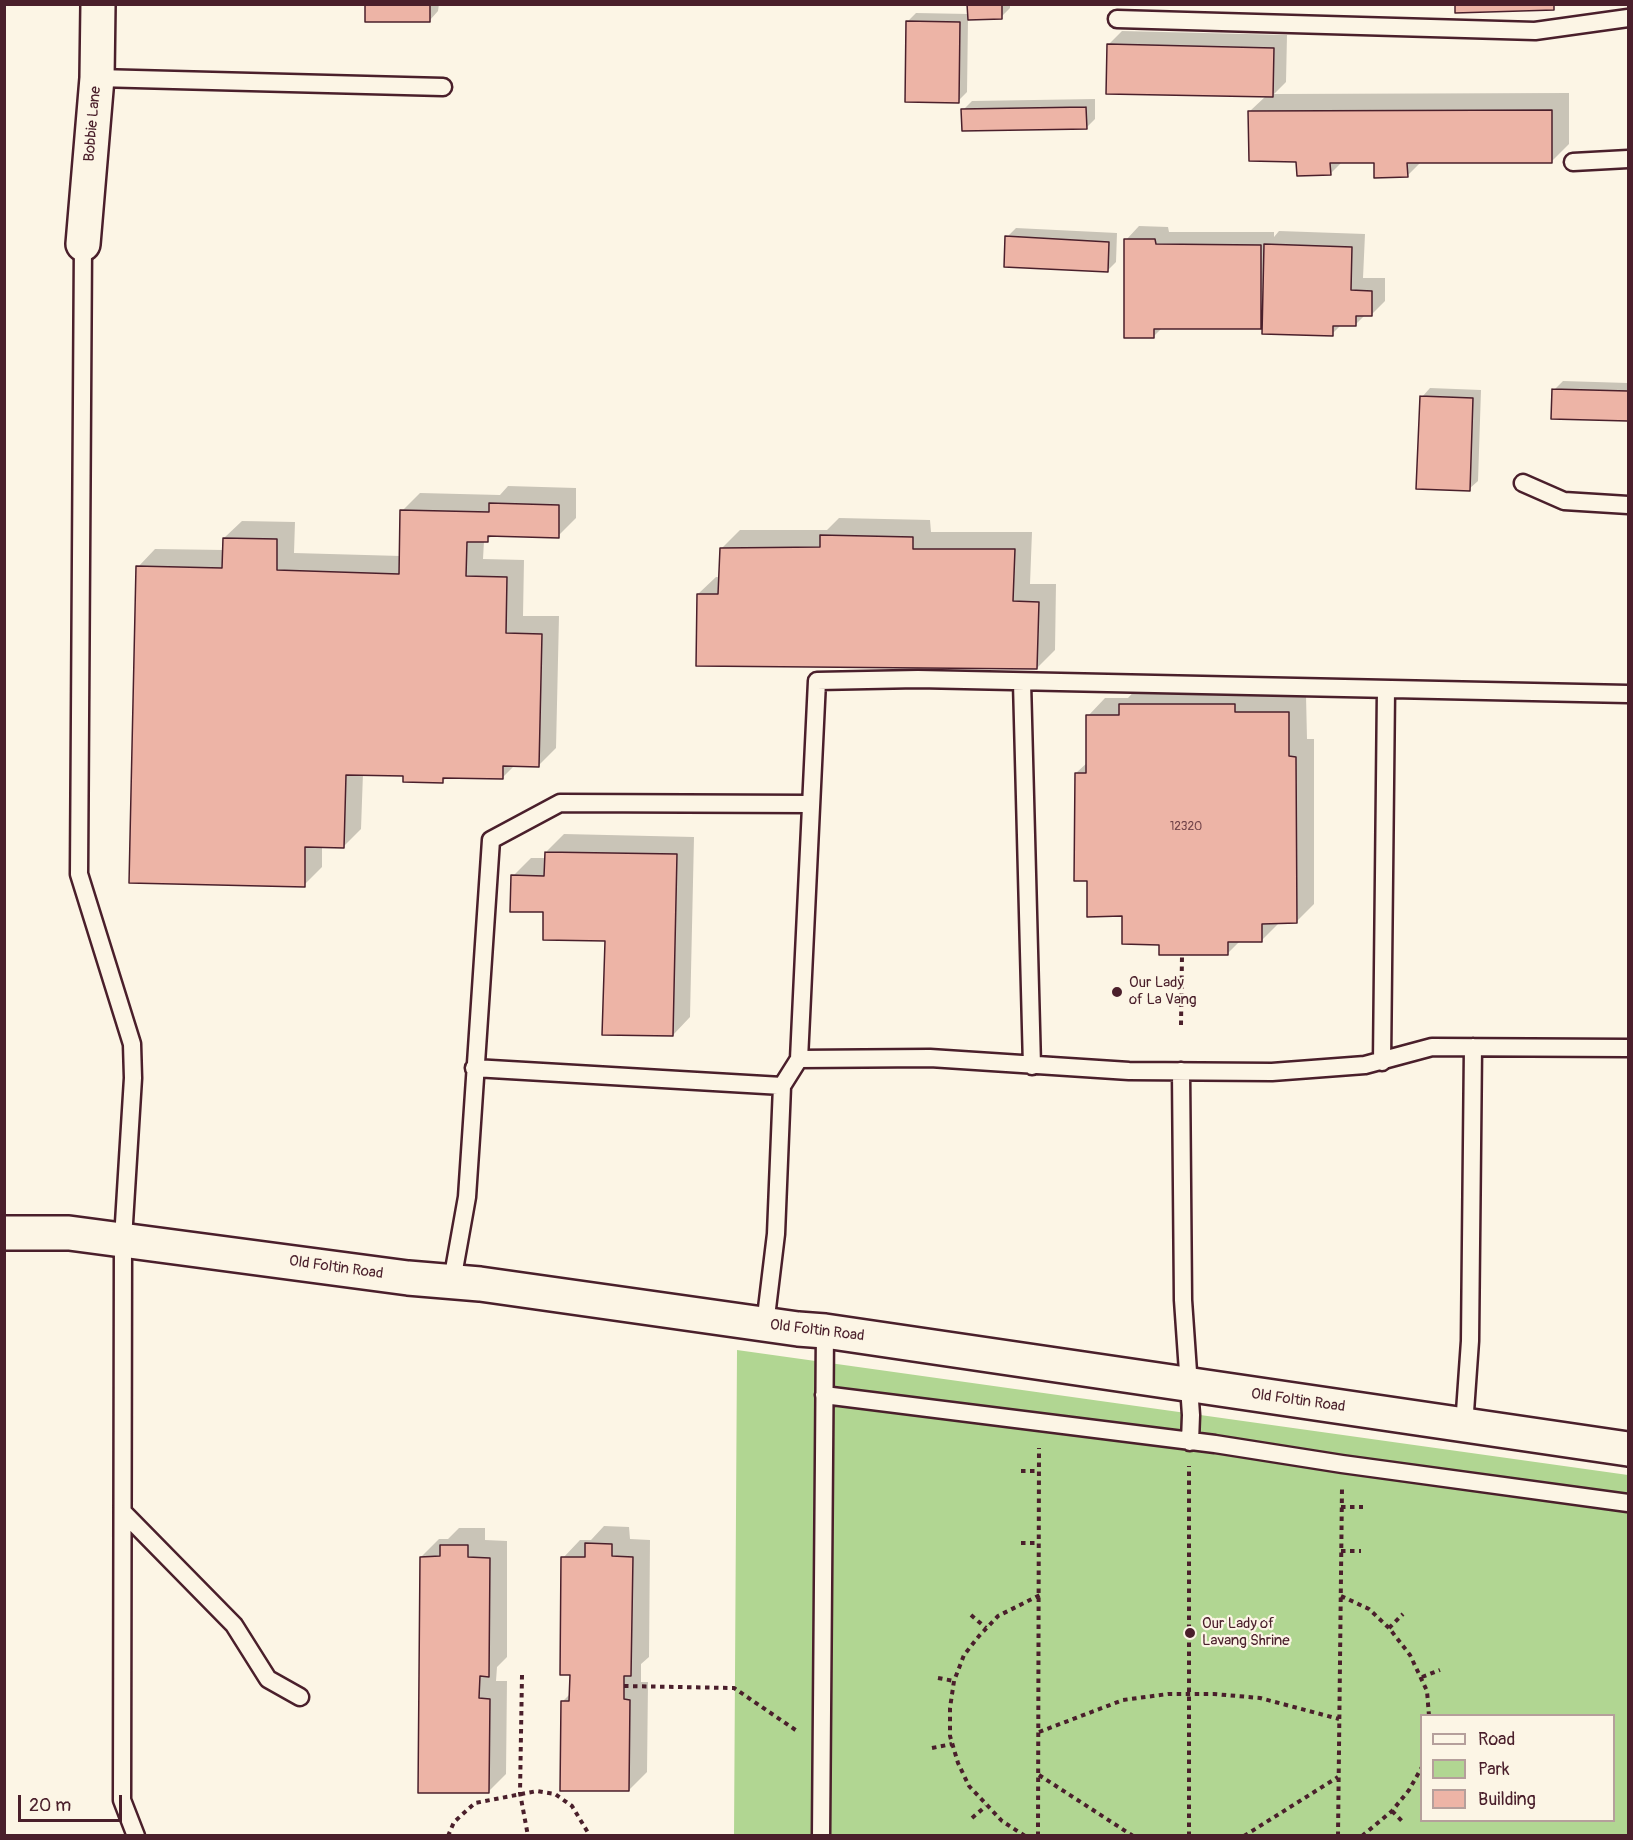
<!DOCTYPE html>
<html>
<head>
<meta charset="utf-8">
<style>
	body { margin:0 }
	#map { position:relative; width:1633px; height:1840px; overflow:hidden; background:#fcf5e5; font-family:Pangolin,sans-serif }
	canvas { display:block }
	.frame { position:absolute; inset:0; border:6px solid #4a1f2b; pointer-events:none }
	.legend { position:absolute; left:1420px; top:1714px; width:195px; height:108px; box-sizing:border-box; background:#fcf5e5; border:2px solid #b59f9b; margin:0; padding:8px 10px; list-style:none; font-size:18px; color:#4a1f2b }
	.legend li { display:flex; align-items:center; gap:12px; height:30px }
	.legend b { width:30px; border:2px solid #b59f9b }
	.scale { position:absolute; left:18px; top:1795px; width:104px; height:27px; box-sizing:border-box; border:3px solid #4a1f2b; border-top:0; padding-left:8px; font-size:18px; line-height:21px; white-space:nowrap; color:#4a1f2b; -webkit-text-stroke:4px #fcf5e5; paint-order:stroke }
</style>
</head>
<body>
<div id="map">
<canvas width="1633" height="1840"></canvas>
<div class="frame"></div>
<ul class="legend">
<li><b style="height:8px;background:#fcf5e5"></b>Road</li>
<li><b style="height:16px;background:#b1d692"></b>Park</li>
<li><b style="height:16px;background:#edb4a6"></b>Building</li>
</ul>
<div class="scale">20 m</div>
</div>
<script>
const ctx = document.querySelector('canvas').getContext('2d');
ctx.lineJoin = 'round';
function fill(path, color) { ctx.fillStyle = color; ctx.fill(path, 'evenodd'); }
const shape = rows => new Path2D(rows.map(r => 'M' + r).join(''));
function trace(path, color, width, dash) { ctx.strokeStyle = color; ctx.lineWidth = width; ctx.lineCap = dash ? 'butt' : 'round'; ctx.setLineDash(dash || []); ctx.stroke(path); }
function write(font, color, halo, rows, align = 'center') {
  ctx.font = font + ' Pangolin,sans-serif'; ctx.lineWidth = 4.5; ctx.setLineDash([]); ctx.textBaseline = 'middle'; ctx.strokeStyle = halo; ctx.fillStyle = color; for (const [text, x, y, turn = 0] of rows) {
    ctx.save(); ctx.translate(x, y); ctx.rotate((+turn || 0) * Math.PI / 180); ctx.textAlign = isNaN(turn) ? turn : align; if (halo) ctx.strokeText(text, 0, 0); ctx.fillText(text, 0, 0); ctx.restore();
  }
}
const green = shape([
	[737,1350,1628,1475,1628,1835,734,1836],
	[1422,1716,1614,1716,1614,1820,1422,1820]
]);
const shadow = shape([
	[367,4,439,4,438,11,430,20],
	[969,4,1010,4,1010,8,1001,17,968,19,967,92,958,101,907,22,916,13,969,14],
	[1122,31,1287,35,1286,82,1274,94,1569,93,1569,144,1551,162,1421,162,1407,176,1376,161,1343,161,1330,174,1298,160,1250,111,1266,96,1108,45],
	[1095,99,1095,119,1086,128,963,110,972,101],
	[1139,226,1168,227,1169,232,1274,232,1274,237,1279,231,1365,234,1363,278,1385,278,1385,301,1371,315,1365,315,1355,325,1342,324,1332,334,1263,327,1162,328,1154,336,1126,240],
	[1016,228,1117,233,1116,262,1107,271,1007,237],
	[1563,381,1628,383,1628,419,1553,417,1554,390],
	[1430,388,1481,390,1478,481,1469,489,1422,397],
	[508,486,576,488,576,518,558,536,494,535,484,541,483,559,524,560,523,616,559,616,556,748,539,765,515,765,502,778,448,776,442,782,404,775,363,773,361,829,343,847,322,846,322,867,304,885,138,567,155,549,224,550,224,538,242,521,295,522,294,553,401,556,402,511,420,493,500,495],
	[839,518,930,520,931,532,1032,532,1030,584,1056,584,1055,650,1037,668,698,594,716,577,720,577,722,548,740,530,827,530],
	[1138,687,1252,687,1252,695,1306,695,1307,739,1314,739,1314,904,1296,922,1279,923,1261,941,1240,941,1227,954,1161,943,1124,915,1088,880,1076,773,1088,762,1088,716,1105,698,1128,698],
	[564,834,694,837,690,1017,673,1035,606,940,545,911,513,876,531,858,546,858,546,852],
	[604,1526,629,1527,630,1539,650,1540,649,1657,641,1664,641,1682,648,1682,647,1772,629,1790,562,1702,571,1693,571,1674,563,1558,580,1540,591,1540],
	[459,1528,485,1528,485,1540,507,1541,507,1657,497,1667,496,1681,507,1681,506,1774,488,1792,421,1557,439,1539,448,1539]
]);
const building = shape([
	[365,4,430,4,430,22,365,22,365,4],
	[967,4,1002,4,1002,19,968,20,967,4],
	[1455,4,1554,4,1554,10,1455,13,1455,4],
	[906,21,960,22,959,103,905,102,906,21],
	[1107,44,1274,48,1273,97,1106,94,1107,44],
	[1086,107,1087,129,962,131,961,109,1086,107],
	[1552,110,1552,163,1407,163,1408,177,1374,178,1374,163,1330,163,1331,175,1297,176,1296,162,1249,161,1248,111,1552,110],
	[1005,236,1109,242,1108,272,1004,267,1005,236],
	[1124,239,1155,239,1156,244,1261,245,1261,329,1154,329,1154,338,1124,338,1124,239],
	[1264,244,1352,247,1351,290,1372,291,1372,316,1356,316,1356,326,1333,326,1333,336,1262,334,1264,244],
	[1552,389,1628,391,1628,421,1551,419,1552,389],
	[1420,396,1473,398,1470,491,1416,489,1420,396],
	[489,503,559,505,559,538,488,536,488,542,467,542,466,576,507,577,506,633,542,634,539,767,503,766,503,779,443,778,443,783,403,782,403,776,346,775,344,848,305,847,305,887,129,883,136,566,222,568,223,538,277,539,277,570,399,574,400,510,489,512,489,503],
	[820,535,913,537,913,549,1015,549,1013,601,1039,602,1037,669,696,666,697,594,718,594,720,548,820,547,820,535],
	[1119,704,1235,704,1235,712,1289,712,1289,756,1296,757,1297,923,1262,924,1262,942,1228,942,1228,955,1159,955,1159,945,1122,944,1122,916,1087,917,1087,881,1074,881,1075,773,1086,773,1086,715,1119,715,1119,704],
	[545,852,677,854,673,1036,602,1035,605,941,543,940,543,912,510,912,511,875,544,876,545,852],
	[585,1543,612,1544,612,1556,633,1557,631,1676,624,1676,624,1699,630,1700,629,1791,560,1791,561,1701,569,1701,570,1675,560,1675,561,1557,585,1557,585,1543],
	[440,1545,468,1545,468,1557,490,1558,489,1677,480,1676,479,1698,490,1699,489,1793,418,1793,420,1557,440,1556,440,1545]
]);
const path = shape([
	[1181,1025,1182,956],
	[1021,1471,1039,1471],
	[1341,1507,1363,1507],
	[1021,1543,1039,1543],
	[1341,1551,1361,1551],
	[1341,1596,1369,1609,1389,1628,1410,1655,1427,1691,1429,1716],
	[971,1615,986,1628],
	[1389,1628,1403,1614],
	[522,1675,520,1793,528,1836],
	[1422,1677,1440,1670],
	[938,1678,954,1681],
	[624,1686,734,1688,797,1731],
	[1039,1732,1123,1700,1168,1694,1214,1694,1260,1698,1339,1719],
	[932,1748,952,1744],
	[1039,1775,1133,1836],
	[1392,1811,1403,1822],
	[972,1818,986,1806],
	[448,1836,454,1822,475,1803,537,1791,555,1794,572,1806,590,1836],
	[1025,1836,1002,1821,969,1786,958,1763,950,1736,950,1708,954,1681,964,1655,979,1636,998,1616,1040,1595],
	[1038,1836,1039,1448],
	[1189,1836,1189,1466],
	[1244,1836,1338,1777],
	[1338,1836,1342,1488],
	[1362,1836,1392,1811,1409,1790,1422,1767]
]);
const lane = shape([
	[1117,19,1535,31,1628,18],
	[97,78,443,87],
	[1573,162,1628,159],
	[83,244,79,874,132,1044,133,1078,123,1239,122,1800,136,1836],
	[1523,483,1564,501,1628,505],
	[1022,682,1032,1066],
	[799,1059,817,681,918,679,1628,694],
	[1382,1062,1386,690],
	[474,1068,782,1086],
	[1181,1071,1183,1300,1191,1415,1190,1442],
	[452,1281,467,1197,491,840,560,803,811,804],
	[765,1325,776,1234,782,1086,799,1059,930,1058,1129,1071,1272,1072,1365,1065,1432,1047,1628,1048],
	[824,1395,1215,1444,1342,1464,1628,1503],
	[1464,1426,1470,1341,1473,1047],
	[124,1513,234,1625,268,1679,300,1697],
	[821,1836,825,1331]
]);
const street = shape([
	[83,244,97,78,98,4]
]);
const secondary = shape([
	[4,1233,69,1233,408,1278,480,1284,798,1329,825,1331,1628,1449]
]);
const markers = [
	[1117,992,6,"#4a1f2b"],
	[1190,1633,6,"#4a1f2b"]
];
const numberNames = [
	["12320",1186,827]
];
const streetNames = [
	["Bobbie Lane",93,124,-85],
	["Old Foltin Road",336,1268,8],
	["Old Foltin Road",817,1331,7],
	["Old Foltin Road",1298,1401,8]
];
const poiNames = [
	["Our Lady",1129,983],
	["of La Vang",1129,1000],
	["Our Lady of",1202,1624],
	["Lavang Shrine",1202,1641]
];
fill(green, '#b1d692');
fill(shadow, '#0003');
fill(building, '#edb4a6');
trace(building, '#4a1f2b', 1.5);
trace(lane, '#4a1f2b', 21);
trace(street, '#4a1f2b', 38);
trace(secondary, '#4a1f2b', 38);
trace(path, '#4a1f2b', 4, [4.5, 4.5]);
trace(lane, '#fcf5e5', 16);
trace(street, '#fcf5e5', 33);
trace(secondary, '#fcf5e5', 33);
for (const [x, y, r, color] of markers) { const dot = new Path2D(); dot.arc(x, y, r, 0, 2 * Math.PI); ctx.fillStyle = color; ctx.fill(dot); trace(dot, '#fcf5e5', 2); }
write('12px', '#73444a', null, numberNames);
write('15px', '#4a1f2b', '#fcf5e5', streetNames);
write('15px', '#4a1f2b', '#fcf5e5', poiNames, 'left');
</script>
</body>
</html>
